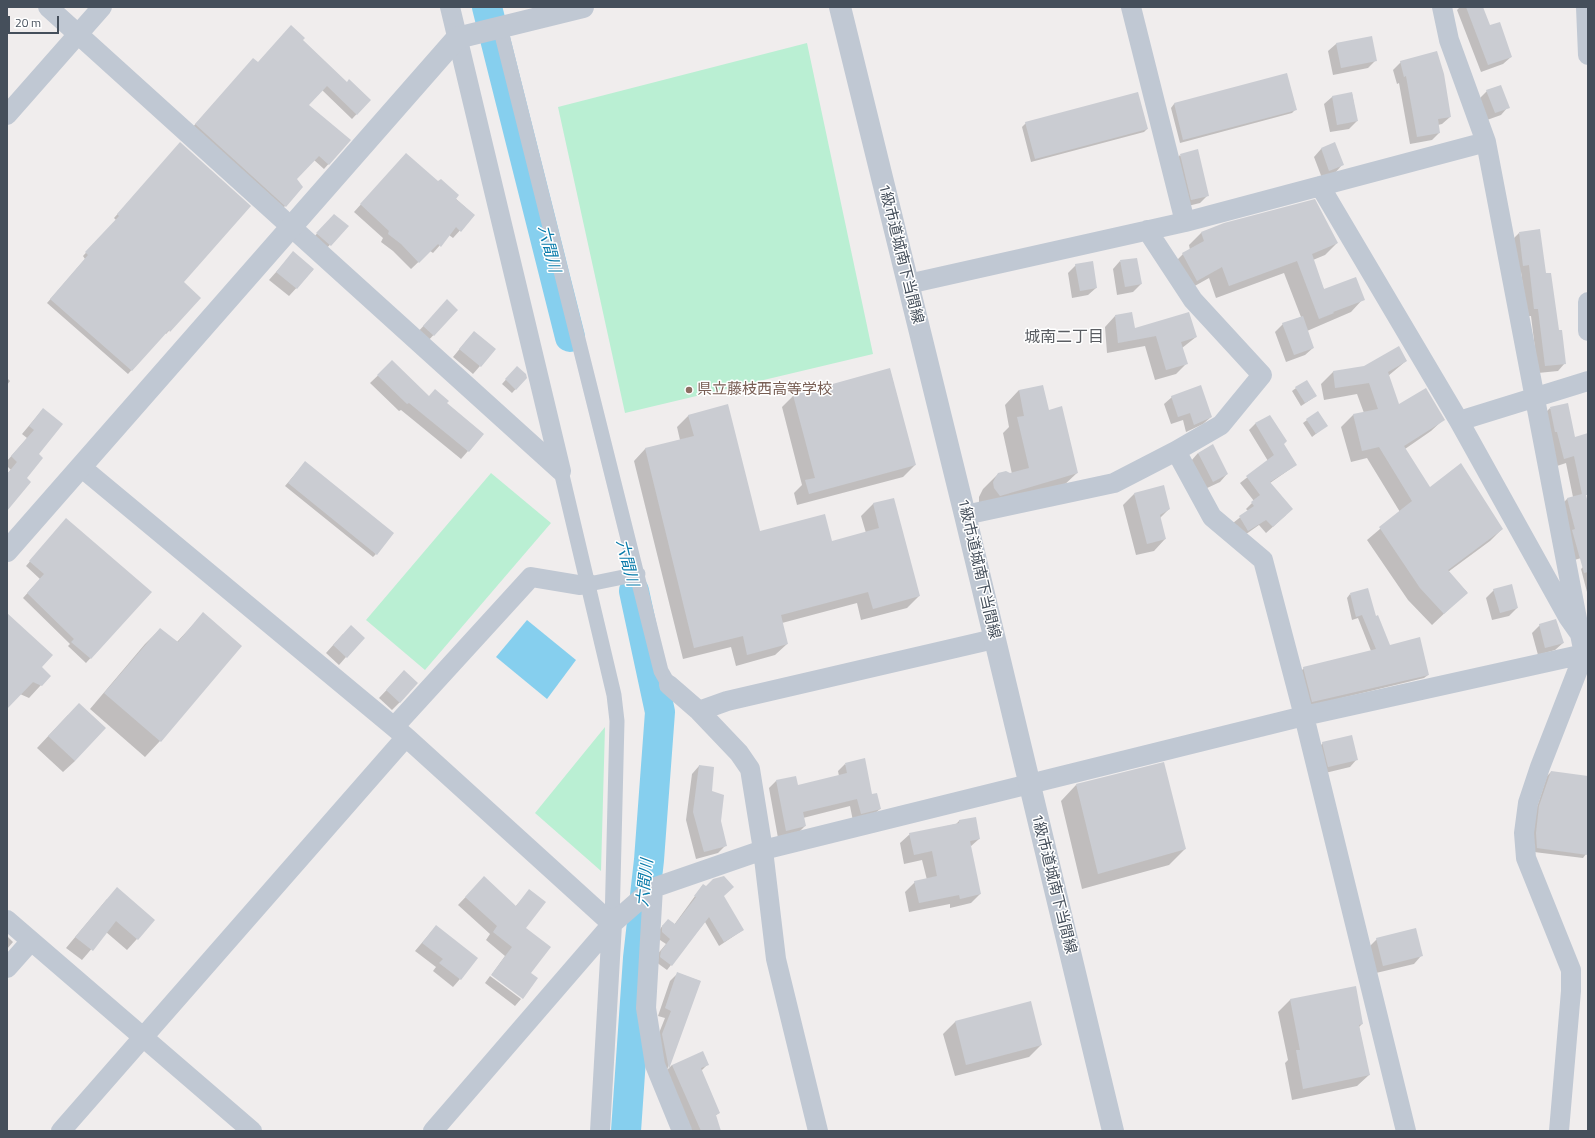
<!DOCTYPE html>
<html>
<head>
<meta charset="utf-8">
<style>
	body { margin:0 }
	#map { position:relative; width:1595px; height:1138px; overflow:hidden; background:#f0eded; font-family:"Titillium Web",sans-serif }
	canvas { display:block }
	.frame { position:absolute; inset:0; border:8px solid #454f5b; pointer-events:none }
	.scale { position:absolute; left:8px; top:16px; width:51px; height:18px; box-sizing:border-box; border:2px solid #454f5b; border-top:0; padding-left:5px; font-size:12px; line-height:14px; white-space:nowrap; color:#454f5b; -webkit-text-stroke:3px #fff; paint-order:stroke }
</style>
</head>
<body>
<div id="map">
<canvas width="1595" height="1138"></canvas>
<div class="frame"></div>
<div class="scale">20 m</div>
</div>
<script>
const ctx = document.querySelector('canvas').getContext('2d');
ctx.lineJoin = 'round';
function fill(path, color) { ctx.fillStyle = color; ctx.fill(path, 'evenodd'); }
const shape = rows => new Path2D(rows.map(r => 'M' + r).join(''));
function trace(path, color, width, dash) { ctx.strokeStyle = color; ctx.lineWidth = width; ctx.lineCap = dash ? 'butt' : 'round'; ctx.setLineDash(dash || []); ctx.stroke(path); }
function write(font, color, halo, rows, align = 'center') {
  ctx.font = font + ' "Titillium Web","Noto Sans JP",sans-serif'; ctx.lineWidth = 3; ctx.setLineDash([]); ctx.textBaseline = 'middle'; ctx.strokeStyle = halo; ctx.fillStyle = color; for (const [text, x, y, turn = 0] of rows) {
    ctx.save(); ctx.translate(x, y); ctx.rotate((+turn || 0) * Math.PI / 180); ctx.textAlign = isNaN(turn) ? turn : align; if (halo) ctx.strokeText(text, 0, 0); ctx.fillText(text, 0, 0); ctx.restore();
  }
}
const green = shape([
	[807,43,873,354,625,413,558,107],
	[491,473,551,523,425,670,366,620],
	[605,727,601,871,535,813]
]);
const water = shape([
	[527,620,576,660,547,699,496,657]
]);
const shadow = shape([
	[1460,7,1482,7,1489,26,1511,57,1503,64,1481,72,1457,10],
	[1371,37,1376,60,1368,68,1333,75,1328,51,1336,44],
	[302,40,347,83,370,100,352,119,322,90,307,105,349,141,324,169,314,160,295,179,285,206,281,210,191,129,249,64,258,63],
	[1401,62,1450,117,1442,124,1438,125,1439,133,1432,140,1410,144,1399,83,1397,84,1393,70],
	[1286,74,1296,109,1292,113,1180,143,1171,108,1174,104],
	[1487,91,1508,107,1501,115,1487,120,1479,99],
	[1352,93,1357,121,1349,129,1330,132,1324,104,1332,97],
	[1026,123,1147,129,1144,132,1031,162,1022,127],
	[1334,144,1342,165,1335,173,1322,178,1314,157,1321,149],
	[177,147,182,282,200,298,166,334,165,333,128,374,47,303,85,259,83,256,116,220,114,218],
	[406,154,474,215,453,238,449,235,433,253,430,251,411,269,393,251,381,242,383,238,354,212],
	[1180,155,1207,196,1200,203,1184,207,1173,163],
	[327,223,347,227,322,253,309,242],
	[1201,233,1337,243,1325,255,1313,260,1324,290,1363,299,1351,312,1307,331,1313,348,1305,355,1286,362,1275,332,1283,324,1301,317,1284,273,1216,298,1209,278,1184,292,1170,267,1183,254,1190,250,1189,245],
	[1519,233,1545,274,1565,363,1558,371,1538,373,1531,316,1527,316,1521,272,1516,273,1512,240],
	[293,253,313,270,289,296,269,280],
	[1120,261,1141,284,1133,292,1117,295,1113,269],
	[1076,265,1096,288,1088,295,1072,298,1068,273],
	[440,308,457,310,426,343,416,334],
	[1115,316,1134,329,1196,337,1182,348,1187,363,1176,374,1155,380,1145,346,1107,353,1105,327],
	[467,340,480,366,473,374,453,357],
	[1406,361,1388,376,1398,405,1443,420,1431,431,1405,449,1429,489,1502,529,1490,541,1448,572,1467,592,1432,625,1408,600,1367,540,1400,512,1367,458,1351,462,1341,427,1353,415,1364,413,1357,394,1324,400,1321,384,1333,372],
	[392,362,428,397,446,403,468,451,461,459,401,410,399,411,370,383],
	[517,367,526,378,512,393,502,384],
	[890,370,915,465,903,477,797,505,794,493,802,485,782,407,793,396],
	[7,378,10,381,7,385],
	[1296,388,1316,396,1301,406,1292,391],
	[1019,390,1048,411,1077,473,1062,487,979,503,979,497,983,489,998,474,1012,474,1003,433,1009,427,1005,405],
	[1172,397,1211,417,1203,424,1186,432,1183,420,1171,424,1164,404],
	[1550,408,1574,438,1588,434,1588,493,1585,494,1588,507,1588,556,1571,561,1560,506,1567,499,1573,497,1566,463,1557,466,1543,415],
	[43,409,38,454,7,508,7,474,11,470,7,466,7,461,27,438,22,434],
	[689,415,759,532,831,542,866,533,861,516,873,504,893,499,919,596,907,608,861,620,857,603,782,623,787,644,775,655,736,666,731,647,683,659,634,461,645,449,680,440,677,427],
	[1270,417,1283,445,1296,465,1270,483,1286,515,1266,533,1259,525,1242,537,1233,523,1248,511,1246,509,1254,501,1240,483,1268,461,1249,430,1255,424],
	[1307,420,1326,426,1312,437,1303,423],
	[1198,453,1227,474,1220,482,1205,489,1191,461],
	[302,466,376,554,373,557,285,486],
	[1134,494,1169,509,1160,518,1165,539,1154,551,1136,555,1123,505],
	[62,524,151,592,86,663,68,646,70,644,23,598,40,579,26,566],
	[1588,562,1588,591,1587,592,1581,569],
	[1494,590,1517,608,1509,616,1492,620,1486,598],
	[1350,594,1375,617,1389,646,1428,675,1424,678,1309,706,1300,672,1304,668,1371,651,1358,618,1352,620,1347,598],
	[7,614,41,667,41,685,29,698,20,694,7,707],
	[203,614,160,741,145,757,90,709,145,644,160,629,176,643],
	[1540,625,1563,643,1555,650,1538,655,1532,633],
	[343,634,346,657,339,665,326,653],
	[397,679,400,702,392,710,379,698],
	[68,715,75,761,63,772,37,748],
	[1323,743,1357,759,1350,767,1321,774,1315,751],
	[845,764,872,795,880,809,872,816,853,821,850,806,803,818,805,826,797,834,778,838,769,788,776,781,797,786,839,776,838,771],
	[699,766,711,791,726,845,718,853,696,859,686,820,692,774],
	[1551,772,1588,777,1588,842,1586,854,1583,858,1534,852,1532,837,1536,810,1547,776],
	[1076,785,1185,849,1169,865,1082,889,1061,801],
	[959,821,979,839,970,847,980,894,971,903,950,908,950,904,909,912,905,892,915,882,927,880,922,860,904,864,900,843,910,834,956,824],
	[477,885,515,907,530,890,525,928,529,973,522,997,492,974,505,956,486,940,490,934,458,905],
	[703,885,723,896,743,930,719,946,705,922,667,970,656,962,656,956,666,944,657,938,658,932,663,925,674,925],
	[107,899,154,920,127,950,106,932,82,960,66,948],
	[436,926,460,979,453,987,433,971,436,967,415,951],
	[7,936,13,942,7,949],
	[1377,939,1421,956,1414,964,1376,973,1369,947],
	[678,973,700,981,667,1070,672,1065,707,1065,701,1071,719,1113,715,1116,720,1131,690,1131,655,1043,665,1018,658,1016,670,981],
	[490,976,521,999,515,1006,485,983],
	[1355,987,1362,1024,1359,1027,1369,1075,1357,1086,1292,1100,1285,1063,1288,1060,1278,1012,1290,1000],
	[1030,1002,1041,1045,1029,1057,955,1076,943,1034,955,1022]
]);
const river = shape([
	[487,7,570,337],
	[626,1131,638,958,649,860,660,712,634,591]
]);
const building = shape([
	[1466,7,1483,7,1490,25,1500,22,1512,57,1488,65],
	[291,25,305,38,303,40,347,82,349,79,371,100,357,115,327,86,309,105,351,140,329,165,319,156,297,179,303,187,286,207,195,124,253,58,258,62],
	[1372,36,1377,61,1341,68,1336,43],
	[1437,51,1444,74,1451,117,1438,119,1440,133,1417,137,1406,76,1404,77,1400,61],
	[1287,73,1297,110,1183,140,1174,103],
	[1501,85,1510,108,1495,113,1486,90],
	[1138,92,1148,129,1035,159,1025,122],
	[1352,92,1358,121,1337,125,1332,96],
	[180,142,251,206,184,282,201,298,170,332,169,330,132,371,50,299,88,255,85,252,119,216,117,214],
	[1335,142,1344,165,1329,171,1321,148],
	[1198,149,1209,196,1191,200,1180,154],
	[406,153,438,181,441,179,459,195,456,199,475,215,461,232,456,227,441,247,438,244,419,263,401,244,388,234,389,231,360,204],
	[1315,199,1338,243,1312,254,1324,289,1356,277,1365,300,1333,312,1334,313,1319,319,1297,261,1229,286,1222,267,1197,281,1182,253,1204,241,1201,232,1224,223],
	[334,214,349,226,331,246,316,233],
	[1540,229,1546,273,1551,273,1559,330,1562,330,1566,364,1545,366,1538,309,1534,309,1529,265,1523,266,1519,232],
	[293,251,314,269,297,289,276,272],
	[1137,258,1142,284,1125,287,1120,260],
	[1093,261,1097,288,1080,291,1075,264],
	[447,299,458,310,434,336,423,326],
	[1132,312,1135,328,1189,312,1197,337,1181,342,1188,364,1166,370,1156,336,1118,343,1115,315],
	[1303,316,1314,348,1294,355,1282,323],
	[474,331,496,349,481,367,459,349],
	[1399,346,1407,361,1388,372,1399,404,1426,388,1445,420,1404,446,1430,487,1461,463,1503,529,1448,570,1468,593,1444,614,1420,588,1379,527,1412,501,1379,447,1362,451,1353,414,1378,409,1369,383,1335,388,1333,371,1364,366],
	[392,360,429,396,435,389,449,401,447,403,484,434,469,452,409,403,407,404,377,375],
	[517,366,526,374,527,378,516,390,505,379],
	[890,368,916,465,809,494,805,480,815,478,793,395],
	[1307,380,1317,396,1305,403,1295,387],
	[1043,385,1049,410,1062,406,1078,473,1000,496,994,488,993,482,998,473,1006,471,1010,473,1029,468,1017,417,1024,416,1019,390],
	[1201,385,1212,417,1194,425,1190,413,1178,417,1171,396],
	[1568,403,1575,437,1588,433,1588,495,1586,495,1588,503,1588,572,1584,573,1572,530,1575,529,1567,498,1582,494,1574,456,1564,459,1557,432,1555,432,1550,407],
	[728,404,760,531,825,514,832,541,879,528,873,503,894,498,920,596,873,609,868,592,781,615,788,644,747,655,743,636,694,648,645,448,694,436,688,415],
	[43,408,63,424,39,454,43,458,27,478,31,482,7,511,7,474,17,462,11,456,34,430,29,426],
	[1318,411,1328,426,1316,434,1306,419],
	[1270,415,1287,441,1284,444,1297,465,1270,482,1293,509,1273,527,1266,520,1248,531,1239,516,1254,506,1251,502,1260,495,1246,476,1274,455,1255,423],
	[1213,444,1228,474,1213,482,1198,453],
	[305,461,394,533,377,555,288,483],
	[1164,485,1170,509,1160,515,1166,539,1147,544,1134,493],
	[66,518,152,592,91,659,71,642,74,639,27,593,44,574,29,561],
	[1512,584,1518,608,1500,613,1493,589],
	[1368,588,1376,616,1378,615,1390,645,1420,637,1429,675,1312,702,1303,667,1376,649,1362,615,1356,617,1350,593],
	[203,612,242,646,161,742,104,693,160,628,178,642],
	[7,613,53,655,42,667,51,676,42,686,33,682,7,709],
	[1556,619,1564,643,1545,648,1539,624],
	[351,625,365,638,347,658,333,645],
	[404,670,418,683,400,703,386,690],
	[79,703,106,728,75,761,48,736],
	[1352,735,1358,760,1328,767,1322,742],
	[865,758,872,794,877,793,881,809,861,814,857,799,803,812,806,826,786,831,776,780,796,776,798,785,847,773,845,763],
	[1164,762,1186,849,1098,874,1076,784],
	[699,765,714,767,712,791,724,795,721,821,727,846,704,852,693,812],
	[1551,771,1588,776,1588,855,1537,848,1536,833,1539,806],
	[976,817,980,839,970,841,981,894,960,899,959,895,919,903,914,881,937,876,932,851,914,855,909,833,959,823,959,820],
	[484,876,516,906,529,889,546,902,526,928,551,947,531,973,538,978,523,999,491,975,512,947,493,932,497,926,465,897],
	[724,876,734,887,724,896,744,930,724,942,709,917,672,966,660,957,661,951,670,939,662,932,662,926,668,919,675,924,696,897,694,896,703,884,706,886,713,879],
	[117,887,155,920,138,940,116,921,93,951,75,937],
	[436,925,478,958,461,980,439,963,443,959,422,943],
	[1416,928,1423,956,1383,966,1376,938],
	[677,972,701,981,669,1069,662,1034,671,1011,665,1008],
	[1356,986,1363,1024,1359,1025,1370,1075,1303,1089,1296,1050,1300,1050,1290,999],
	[1031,1001,1042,1045,966,1065,955,1021],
	[703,1051,709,1065,701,1068,720,1113,716,1115,721,1131,701,1131,672,1065]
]);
const pedestrian = shape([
	[500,27,661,671,669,685],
	[561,471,614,695,617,721,612,924],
	[589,584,638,574]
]);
const minor = shape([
	[48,7,561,471],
	[450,7,561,471],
	[1131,7,1185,222],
	[1586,7,1588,55],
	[7,115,102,7],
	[1486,142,1578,624],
	[1320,186,1459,421,1568,617,1580,634,1584,654,1540,767,1528,803,1524,833,1526,858,1571,970,1571,991,1559,1131],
	[1147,230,1193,300,1262,375,1221,425,1176,451],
	[908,284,1185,222,1486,142,1449,40,1442,7],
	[1588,302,1588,331],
	[1459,421,1588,381],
	[81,467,406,737,612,924],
	[965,515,1114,483,1176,451,1212,517,1263,560,1304,716,1406,1131],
	[669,685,699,711,739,753,750,769,763,850,776,959,818,1131],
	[699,711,727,701,994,639],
	[394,727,531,577,579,585,589,584],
	[653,888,646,1008,655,1065,682,1131],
	[7,920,252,1131],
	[7,968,31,941],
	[61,1131,406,737],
	[433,1131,612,924,653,888,763,850,1304,716,1584,654],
	[600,1131,612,924]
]);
const tertiary = shape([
	[840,7,965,515,1113,1131],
	[7,551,457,38,583,7]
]);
const markers = [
	[689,390,4,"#8d6e63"]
];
const streetNames = [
	["1級市道城南下当間線",900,254,76],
	["1級市道城南下当間線",978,569,77],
	["1級市道城南下当間線",1053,884,76]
];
const educationNames = [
	["県立藤枝西高等学校",697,390]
];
const waterNames = [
	["六間川",548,249,76],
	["六間川",626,563,76],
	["六間川",646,883,-84]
];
const neighbourhoodNames = [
	["城南二丁目",1064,338]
];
fill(green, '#baefd3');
fill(water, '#86cfee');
fill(shadow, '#0003');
trace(river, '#86cfee', 30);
fill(building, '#caccd2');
trace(pedestrian, '#c0c8d3', 15);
trace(minor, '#c0c8d3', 20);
trace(tertiary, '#c0c8d3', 22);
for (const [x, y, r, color] of markers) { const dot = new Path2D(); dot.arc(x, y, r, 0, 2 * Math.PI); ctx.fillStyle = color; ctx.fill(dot); trace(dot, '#fff', 1.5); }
write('15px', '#454f5b', '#fff', streetNames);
write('15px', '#785e54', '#fff', educationNames, 'left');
write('italic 16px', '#097baa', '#fff', waterNames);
write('16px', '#5a5d62', '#fff', neighbourhoodNames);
</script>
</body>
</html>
